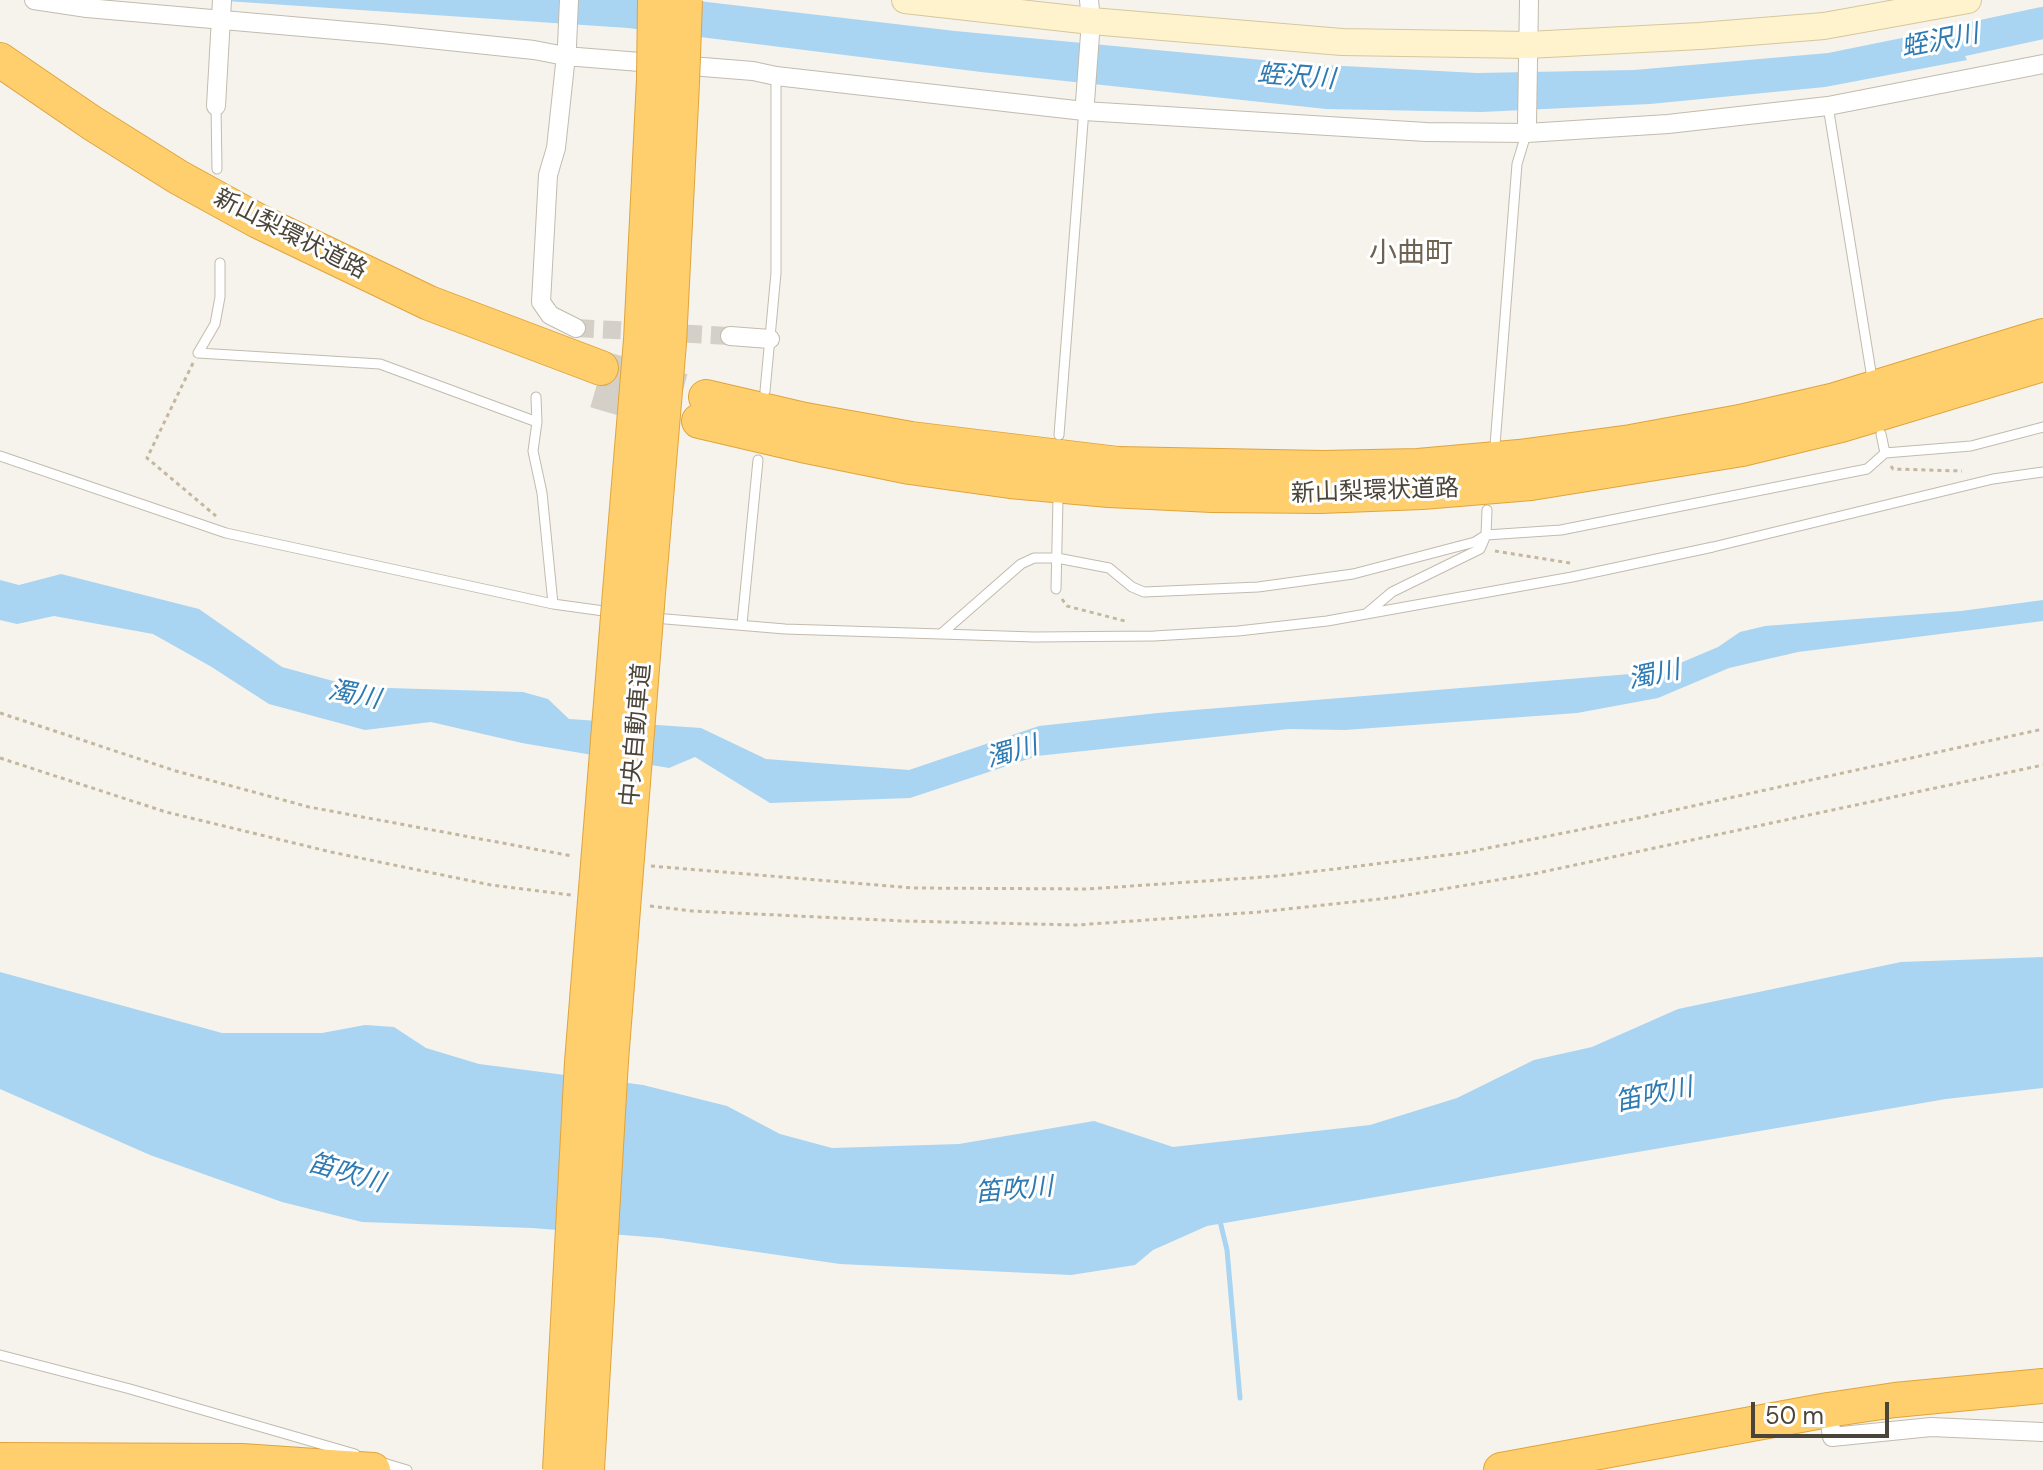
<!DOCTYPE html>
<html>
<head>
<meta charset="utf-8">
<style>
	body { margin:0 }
	#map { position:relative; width:2043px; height:1470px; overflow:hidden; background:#f6f3ec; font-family:"DM Sans",sans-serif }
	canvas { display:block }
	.scale { position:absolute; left:1751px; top:1402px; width:138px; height:36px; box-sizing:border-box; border:4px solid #4b4439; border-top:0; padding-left:10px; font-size:24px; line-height:28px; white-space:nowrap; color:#4b4439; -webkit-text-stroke:6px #fff; paint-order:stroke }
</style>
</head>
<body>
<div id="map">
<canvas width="2043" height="1470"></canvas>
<div class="scale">50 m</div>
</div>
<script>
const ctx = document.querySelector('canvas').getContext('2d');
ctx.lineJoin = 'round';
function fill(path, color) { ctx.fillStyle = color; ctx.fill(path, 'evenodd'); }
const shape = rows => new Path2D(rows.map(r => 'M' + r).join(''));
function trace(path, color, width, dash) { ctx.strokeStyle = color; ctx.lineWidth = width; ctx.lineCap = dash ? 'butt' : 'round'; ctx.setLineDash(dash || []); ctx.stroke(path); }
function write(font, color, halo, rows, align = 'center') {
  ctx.font = font + ' "DM Sans","Noto Sans JP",sans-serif'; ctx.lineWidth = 6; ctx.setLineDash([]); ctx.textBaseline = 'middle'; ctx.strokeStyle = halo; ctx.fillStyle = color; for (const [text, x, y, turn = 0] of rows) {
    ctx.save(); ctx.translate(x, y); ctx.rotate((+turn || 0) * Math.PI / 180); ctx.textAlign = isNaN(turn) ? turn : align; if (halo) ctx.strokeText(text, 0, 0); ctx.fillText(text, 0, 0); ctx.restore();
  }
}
const water = shape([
	[211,0,690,0,955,31,1305,64,1477,73,1634,70,1828,53,1951,28,1967,60,1825,87,1650,104,1481,112,1326,109,981,72,628,28],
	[61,574,199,609,282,667,355,687,523,692,548,699,569,719,701,728,766,759,909,770,1039,726,1158,713,1630,674,1678,664,1718,647,1740,632,1765,626,1961,611,2043,600,2043,621,1798,652,1729,668,1658,698,1577,713,1345,730,1289,729,1037,756,910,798,770,803,695,757,669,768,522,743,431,722,365,730,269,704,210,666,153,634,54,616,17,624,0,620,0,580,19,585],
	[2043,957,2043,1088,1946,1099,1207,1226,1153,1250,1135,1265,1071,1275,840,1264,661,1238,532,1228,362,1222,282,1202,150,1155,0,1089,0,972,222,1033,322,1033,365,1025,394,1027,426,1048,479,1064,643,1085,727,1106,780,1134,832,1148,959,1144,1094,1121,1173,1147,1370,1125,1457,1098,1534,1060,1592,1047,1678,1009,1901,962]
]);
const stream = shape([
	[1219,1217,1227,1250,1240,1398]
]);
const river = shape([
	[1917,50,2043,23]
]);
const streetTunnel = shape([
	[576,328,730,336]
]);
const highwayTunnel = shape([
	[601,368,706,397],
	[595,391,699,421]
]);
const path = shape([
	[193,363,147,458,216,516],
	[1891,466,1893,469,1962,471],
	[1495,551,1570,563],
	[1062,599,1067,606,1125,621],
	[0,713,176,771,309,807,572,856],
	[0,758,166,812,331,852,491,885,571,895],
	[651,866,913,888,1088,889,1278,876,1463,853,1629,820,2043,729],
	[650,906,692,911,903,921,1077,925,1259,912,1389,898,1533,874,2043,765]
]);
const lane = shape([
	[216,106,217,169],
	[1828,106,1871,372],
	[220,263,220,297,215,324,198,353,380,364,537,422],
	[765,391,776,273,776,76],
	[536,397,537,422,533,451,542,493,553,604],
	[1059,435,1084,109],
	[1495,445,1517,164,1527,131],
	[1885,453,1971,446,2043,427],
	[0,456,226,533,553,604,611,612],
	[1056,589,1058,498],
	[1366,614,1392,592,1480,549,1486,535,1487,510],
	[654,618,785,629,1034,637,1154,636,1238,631,1327,621,1572,577,1713,547,1993,479,2043,472],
	[742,624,758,460],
	[941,634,1021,564,1034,558,1057,558,1109,568,1132,587,1144,592,1258,587,1353,574,1475,542,1486,535,1561,530,1867,469,1885,453,1881,434],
	[0,1355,130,1389,355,1454],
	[377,1461,407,1470]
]);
const street = shape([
	[34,0,87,8,382,34,534,50,565,56,753,71,776,76,1084,111,1426,132,1527,133,1668,124,1828,106,2043,64],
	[569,0,567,46,556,148,548,175,541,302,550,315,576,328],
	[1085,102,1091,21,1089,0],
	[216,106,222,0],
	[1527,124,1529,0],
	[730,336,770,339],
	[1828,1410,1832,1437,1931,1427,2043,1432]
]);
const secondary = shape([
	[905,0,1091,21,1342,42,1528,45,1700,36,1824,26,1968,0]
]);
const highway = shape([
	[0,60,92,123,178,177,258,221,429,303,601,368],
	[706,397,805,420,911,439,1118,464,1323,468,1418,466,1519,457,1631,442,1740,422,1835,400,2043,336],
	[699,421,802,445,910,467,1010,481,1109,490,1212,495,1320,496,1422,492,1531,483,1742,449,1841,425,2043,364],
	[619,604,641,340,654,79],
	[647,605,669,343,682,83],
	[0,1460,242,1461,373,1470],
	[1501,1470,1828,1410,1895,1400,2043,1386]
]);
const highwayBridge = shape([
	[654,79,655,0],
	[682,83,685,0],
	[560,1470,582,1062,619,604],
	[587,1470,611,1061,647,605]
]);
const streetNames = [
	["新山梨環状道路",290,235,27],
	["新山梨環状道路",1375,492,-2],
	["中央自動車道",637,735,-85]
];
const waterNames = [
	["蛭沢川",1940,42,-11],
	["蛭沢川",1296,78,4],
	["濁川",1654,676,-12],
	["濁川",354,696,11],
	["濁川",1012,753,-16],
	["笛吹川",1654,1096,-12],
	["笛吹川",346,1174,16],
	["笛吹川",1014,1191,-5]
];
const quarterNames = [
	["小曲町",1411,255]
];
fill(water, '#a9d4f2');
trace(stream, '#a9d4f2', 5);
trace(river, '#a9d4f2', 32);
trace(streetTunnel, '#d4d0c8', 18, [18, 9]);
trace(highwayTunnel, '#d4d0c8', 34, [34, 17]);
trace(lane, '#c2bbae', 11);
trace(street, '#c2bbae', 20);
trace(secondary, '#d6c79b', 28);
trace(highway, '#e0a43c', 36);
trace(path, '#c4b79f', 3, [4, 4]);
trace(lane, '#fff', 9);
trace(street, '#fff', 18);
trace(secondary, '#fff3cd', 26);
trace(highway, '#ffcf6e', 34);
trace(highwayBridge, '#e0a43c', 36, []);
trace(highwayBridge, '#ffcf6e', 34);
write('24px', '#4b4439', '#fff', streetNames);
write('italic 26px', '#2e7ab2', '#fff', waterNames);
write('28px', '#6e6250', '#fff', quarterNames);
</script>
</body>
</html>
